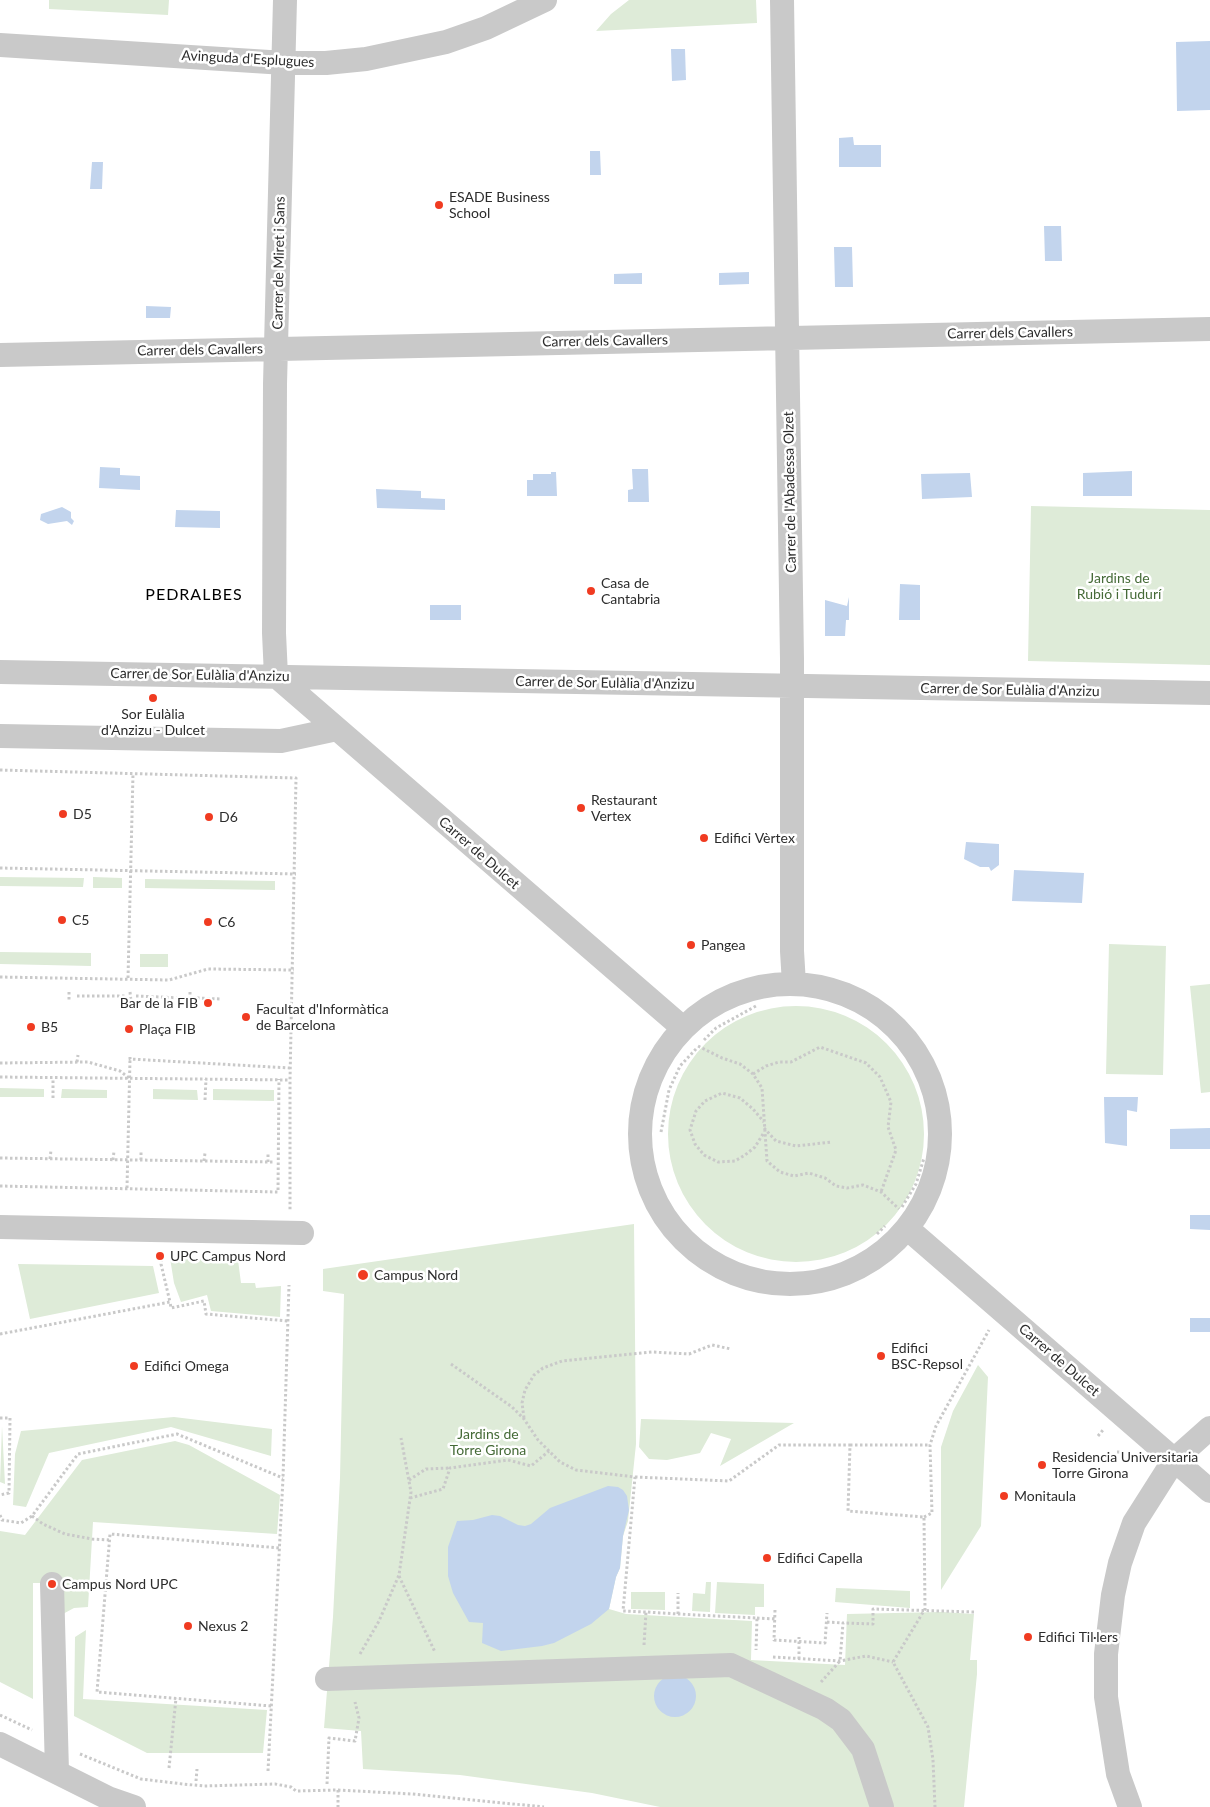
<!DOCTYPE html>
<html>
<head>
<meta charset="utf-8">
<style>
	body { margin:0 }
	canvas { display:block; background:#fff }
</style>
</head>
<body>
<canvas width="1210" height="1807"></canvas>
<script>
const ctx = document.querySelector('canvas').getContext('2d');
ctx.lineJoin = 'round';
function fill(path, color) { ctx.fillStyle = color; ctx.fill(path, 'evenodd'); }
const shape = rows => new Path2D(rows.map(r => 'M' + r).join(''));
function trace(path, color, width, dash) { ctx.strokeStyle = color; ctx.lineWidth = width; ctx.lineCap = dash ? 'butt' : 'round'; ctx.setLineDash(dash || []); ctx.stroke(path); }
function write(font, color, halo, rows, align = 'center') {
  ctx.font = font + ' Lato,sans-serif'; ctx.lineWidth = 5; ctx.setLineDash([]); ctx.textBaseline = 'middle'; ctx.strokeStyle = halo; ctx.fillStyle = color; for (const [text, x, y, turn = 0] of rows) {
    ctx.save(); ctx.translate(x, y); ctx.rotate((+turn || 0) * Math.PI / 180); ctx.textAlign = isNaN(turn) ? turn : align; if (halo) ctx.strokeText(text, 0, 0); ctx.fillText(text, 0, 0); ctx.restore();
  }
}
const green = shape([
	[49,0,169,0,168,15,49,9],
	[629,0,756,0,757,23,596,31,611,14],
	[1031,506,1210,510,1210,665,1028,661],
	[0,877,84,878,83,887,0,886],
	[93,877,122,878,122,888,93,888],
	[145,879,275,881,275,890,145,888],
	[1109,944,1166,946,1163,1075,1106,1074],
	[0,952,91,953,91,966,0,964],
	[140,954,168,954,168,967,140,967],
	[1210,984,1210,1092,1201,1093,1190,986],
	'668 1134a128 128 0 1 1 256 0a128 128 0 1 1-256 0Z',
	[0,1088,44,1089,44,1097,0,1097],
	[62,1089,107,1090,107,1098,61,1098],
	[153,1089,197,1090,198,1100,153,1099],
	[213,1089,274,1090,274,1101,213,1100],
	[634,1224,636,1444,628,1521,623,1536,620,1568,616,1577,609,1609,626,1614,752,1621,751,1660,845,1665,847,1614,942,1612,974,1614,970,1660,977,1660,977,1674,964,1807,660,1807,592,1793,460,1775,363,1769,361,1731,324,1728,333,1617,340,1478,344,1294,323,1291,323,1269],
	[170,1258,238,1260,241,1283,255,1283,256,1288,281,1286,280,1317,211,1311,207,1295,181,1302,174,1283],
	[18,1264,153,1266,159,1293,30,1319],
	[978,1365,988,1377,981,1526,941,1590,941,1447,953,1411],
	[174,1417,272,1429,271,1456,171,1427,49,1453,26,1507,13,1505,15,1454,21,1431],
	[641,1419,794,1423,720,1466,731,1439,711,1433,700,1453,667,1460,649,1459,639,1447],
	[2,1426,5,1484,0,1482],
	[175,1441,189,1445,280,1495,277,1534,93,1522,88,1607,74,1608,61,1615,62,1583,33,1583,33,1699,0,1682,0,1531,25,1535,82,1460],
	[706,1582,711,1582,710,1612,692,1611,693,1593,705,1594],
	[717,1582,764,1584,764,1607,755,1607,755,1615,715,1613],
	[836,1588,910,1591,910,1608,835,1602],
	[631,1592,665,1592,665,1610,631,1609],
	[86,1630,83,1699,267,1710,263,1753,147,1753,74,1716,75,1637]
]);
const water = shape([
	[1210,41,1210,110,1177,111,1176,42],
	[671,49,685,49,686,80,672,81],
	[853,137,854,145,881,145,881,167,839,167,839,138],
	[590,151,600,151,601,175,590,175],
	[92,162,103,162,102,189,90,189],
	[1044,226,1061,226,1062,261,1045,261],
	[834,247,852,247,853,287,835,287],
	[749,272,749,284,719,285,719,273],
	[642,273,642,284,614,284,614,274],
	[146,306,171,307,170,318,146,318],
	[100,467,120,468,120,475,140,476,140,490,99,488],
	[632,469,648,469,649,502,628,502,628,490,633,489],
	[1132,471,1132,496,1083,496,1083,473],
	[551,472,556,472,557,496,527,496,527,480,533,480,533,474,551,474],
	[970,473,972,497,922,499,921,474],
	[376,489,421,491,421,498,445,499,445,510,377,508],
	[62,507,71,512,71,518,74,521,72,525,67,521,48,524,40,520,41,514],
	[176,510,220,511,220,528,175,527],
	[900,584,920,585,920,620,899,620],
	[849,597,849,620,846,620,845,636,825,636,825,600,847,606],
	[430,605,461,605,461,620,430,620],
	[966,842,999,844,999,865,991,871,989,867,980,867,964,859],
	[1014,870,1084,873,1082,903,1012,901],
	[1104,1097,1138,1097,1137,1112,1127,1110,1127,1146,1105,1143],
	[1210,1128,1210,1149,1170,1149,1170,1129],
	[1190,1215,1210,1215,1210,1230,1190,1229],
	[1190,1318,1210,1318,1210,1332,1190,1332],
	[608,1486,618,1487,623,1490,627,1496,629,1510,623,1536,620,1568,616,1577,609,1609,591,1624,554,1643,542,1646,501,1651,482,1643,483,1623,469,1622,453,1593,448,1576,448,1547,457,1521,473,1520,492,1515,500,1516,518,1525,525,1526,531,1524,550,1508],
	'654 1696a21 21 0 1 1 42 0a21 21 0 1 1-42 0Z'
]);
const path = shape([
	[0,770,296,778,290,1080,290,1210],
	[0,868,296,874],
	[0,977,169,980,208,969,294,970],
	[128,978,133,774],
	[69,992,69,1000],
	[130,992,131,1001],
	[190,992,190,1002],
	[77,996,125,996],
	[136,996,182,998],
	[197,998,220,999],
	[704,1040,716,1028,756,1006],
	[698,1046,722,1058,740,1064,753,1074,762,1088,767,1161,780,1172,794,1176,809,1173,825,1178,836,1186,847,1188,863,1185,881,1192,899,1209],
	[130,1057,130,1059,290,1068],
	[77,1062,78,1055],
	[0,1063,88,1062,120,1071,129,1078],
	[753,1074,766,1066,779,1062,791,1062,820,1047,866,1063,880,1077,891,1102,888,1127,896,1150,881,1192],
	[0,1077,290,1080],
	[53,1098,53,1078],
	[205,1100,206,1079],
	[764,1128,776,1141,796,1146,832,1142],
	[661,1132,669,1090,680,1066,696,1049],
	[763,1134,755,1147,745,1155,735,1161,718,1162,704,1155,695,1144,690,1130,696,1111,705,1101,722,1093,740,1098,753,1109,764,1122],
	[0,1158,273,1162],
	[50,1159,51,1150],
	[113,1160,114,1151],
	[141,1160,141,1152],
	[204,1161,205,1153],
	[268,1162,268,1154],
	[0,1186,278,1192,279,1079],
	[127,1188,130,1059],
	[902,1207,916,1184,924,1158],
	[877,1234,885,1226],
	[162,1254,161,1264,170,1302],
	[0,1334,170,1302,171,1308,204,1301,206,1314,288,1321],
	[451,1364,512,1407,524,1419,538,1440,560,1462,576,1470,635,1477,623,1611,646,1612],
	[0,1418,10,1418,9,1493,0,1495],
	[524,1418,522,1403,525,1390,534,1375,543,1368,562,1361,652,1352,689,1354,712,1345,731,1349],
	[1098,1436,1103,1430],
	[850,1445,930,1445],
	[1117,1452,1126,1452],
	[635,1477,729,1481,779,1445,850,1445,848,1511,924,1517,925,1609,893,1662,928,1727,933,1760,935,1807],
	[409,1480,426,1469,449,1468],
	[410,1498,443,1489,450,1468,508,1460,531,1466,549,1451],
	[0,1515,2,1520,21,1523,32,1516,78,1454,177,1434,283,1478],
	[32,1516,43,1524,65,1534,92,1539,109,1540],
	[924,1517,932,1513,930,1445,936,1426,989,1330],
	[399,1576,435,1652],
	[775,1610,774,1640,825,1643,827,1613],
	[678,1614,678,1593],
	[757,1618,775,1619],
	[827,1622,843,1623],
	[644,1645,646,1612,678,1614,757,1618,756,1650],
	[360,1654,379,1621,399,1575,411,1492,401,1438],
	[773,1657,840,1661,866,1656,893,1662],
	[799,1659,799,1637],
	[821,1682,840,1661,843,1623,873,1624,873,1609,974,1612],
	[271,1706,97,1692,110,1534,280,1548],
	[0,1715,32,1730],
	[80,1754,141,1779,183,1784,204,1786,275,1784,291,1787,296,1791,338,1790,412,1794,544,1807],
	[169,1768,176,1698],
	[268,1771,283,1478,289,1285],
	[196,1781,197,1769],
	[327,1784,329,1738,355,1741,359,1718,355,1702],
	[338,1790,338,1807]
]);
const minor = shape([
	[782,0,792,659,792,951,794,984],
	[0,45,285,63,326,63,366,59,446,42,486,28,545,0],
	[0,355,1210,329],
	[0,672,1210,693],
	[276,676,274,633,275,384,285,0],
	[276,676,683,1028],
	[0,736,281,741,337,729],
	'640 1134a150 150 0 1 1 300 0a150 150 0 1 1-300 0Z',
	[0,1227,302,1233],
	[908,1229,1210,1491],
	[52,1584,57,1772],
	[327,1679,731,1665,825,1709,841,1720,863,1749,882,1807],
	[0,1744,108,1798,134,1807],
	[1130,1807,1118,1774,1106,1697,1106,1654,1113,1595,1120,1563,1134,1523,1174,1460,1210,1428]
]);
const markers = [
	[439,205,5,"#f03b21"],
	[591,591,5,"#f03b21"],
	[153,698,5,"#f03b21"],
	[581,808,5,"#f03b21"],
	[63,814,5,"#f03b21"],
	[209,817,5,"#f03b21"],
	[704,838,5,"#f03b21"],
	[62,920,5,"#f03b21"],
	[208,922,5,"#f03b21"],
	[691,945,5,"#f03b21"],
	[208,1003,5,"#f03b21"],
	[246,1017,5,"#f03b21"],
	[31,1027,5,"#f03b21"],
	[129,1029,5,"#f03b21"],
	[160,1256,5,"#f03b21"],
	[363,1275,6,"#f03b21"],
	[881,1356,5,"#f03b21"],
	[134,1366,5,"#f03b21"],
	[1042,1465,5,"#f03b21"],
	[1004,1496,5,"#f03b21"],
	[767,1558,5,"#f03b21"],
	[52,1584,5,"#f03b21"],
	[188,1626,5,"#f03b21"],
	[1028,1637,5,"#f03b21"]
];
const streetNames = [
	["Avinguda d'Esplugues",248,59,3],
	["Carrer de Miret i Sans",279,263,-89],
	["Carrer dels Cavallers",1010,333,-1],
	["Carrer dels Cavallers",605,341,-1],
	["Carrer dels Cavallers",200,350,-1],
	["Carrer de l'Abadessa Olzet",790,492,-91],
	["Carrer de Sor Eulàlia d'Anzizu",200,675,1],
	["Carrer de Sor Eulàlia d'Anzizu",605,683,1],
	["Carrer de Sor Eulàlia d'Anzizu",1010,690,1],
	["Carrer de Dulcet",479,853,41],
	["Carrer de Dulcet",1059,1360,41]
];
const poiNames = [
	["ESADE Business",449,197],
	["School",449,213],
	["Casa de",601,583],
	["Cantabria",601,599],
	["Sor Eulàlia",153,714,"center"],
	["d'Anzizu - Dulcet",153,730,"center"],
	["Restaurant",591,800],
	["Vertex",591,816],
	["D5",73,814],
	["D6",219,817],
	["Edifici Vèrtex",714,838],
	["C5",72,920],
	["C6",218,922],
	["Pangea",701,945],
	["Bar de la FIB",198,1003,"right"],
	["Facultat d'Informàtica",256,1009],
	["de Barcelona",256,1025],
	["B5",41,1027],
	["Plaça FIB",139,1029],
	["UPC Campus Nord",170,1256],
	["Campus Nord",374,1275],
	["Edifici",891,1348],
	["BSC-Repsol",891,1364],
	["Edifici Omega",144,1366],
	["Residencia Universitaria",1052,1457],
	["Torre Girona",1052,1473],
	["Monitaula",1014,1496],
	["Edifici Capella",777,1558],
	["Campus Nord UPC",62,1584],
	["Nexus 2",198,1626],
	["Edifici Til·lers",1038,1637]
];
const parkNames = [
	["Jardins de",1119,578],
	["Rubió i Tudurí",1119,594],
	["Jardins de",488,1434],
	["Torre Girona",488,1450]
];
const quarterNames = [
	["PEDRALBES",194,595]
];
fill(green, '#deebd8');
fill(water, '#c2d4ed');
trace(path, '#c9c9c9', 3, [2.5, 2.5]);
trace(minor, '#c9c9c9', 24);
for (const [x, y, r, color] of markers) { const dot = new Path2D(); dot.arc(x, y, r, 0, 2 * Math.PI); ctx.fillStyle = color; ctx.fill(dot); trace(dot, '#fff', 2); }
write('14px', '#2c2c2c', '#fff', streetNames);
write('14px', '#2c2c2c', '#fff', poiNames, 'left');
write('14px', '#456a37', '#fff', parkNames);
ctx.letterSpacing = '1px';
write('16px', '#000', '#fff', quarterNames);
ctx.letterSpacing = '0px';
</script>
</body>
</html>
